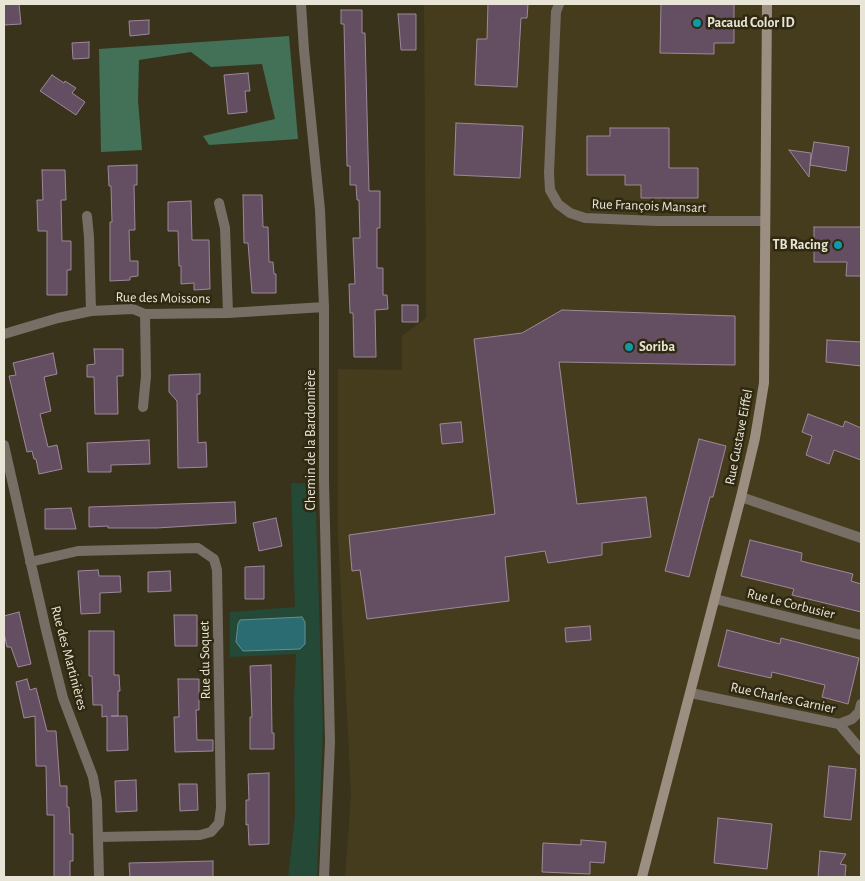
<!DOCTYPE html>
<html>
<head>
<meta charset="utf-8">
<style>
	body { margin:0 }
	#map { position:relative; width:865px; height:881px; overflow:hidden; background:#39331b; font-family:"Alegreya Sans",sans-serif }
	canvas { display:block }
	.frame { position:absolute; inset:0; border:5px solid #e8e5d7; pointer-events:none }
</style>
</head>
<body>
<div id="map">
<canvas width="865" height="881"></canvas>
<div class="frame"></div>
</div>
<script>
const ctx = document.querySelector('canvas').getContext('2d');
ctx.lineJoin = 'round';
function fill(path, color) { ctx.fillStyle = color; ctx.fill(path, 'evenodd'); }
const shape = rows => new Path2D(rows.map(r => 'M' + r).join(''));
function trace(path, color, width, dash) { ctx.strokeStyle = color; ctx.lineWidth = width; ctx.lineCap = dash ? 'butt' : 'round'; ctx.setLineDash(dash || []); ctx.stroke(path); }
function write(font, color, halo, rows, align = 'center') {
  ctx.font = font + ' "Alegreya Sans",sans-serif'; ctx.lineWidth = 5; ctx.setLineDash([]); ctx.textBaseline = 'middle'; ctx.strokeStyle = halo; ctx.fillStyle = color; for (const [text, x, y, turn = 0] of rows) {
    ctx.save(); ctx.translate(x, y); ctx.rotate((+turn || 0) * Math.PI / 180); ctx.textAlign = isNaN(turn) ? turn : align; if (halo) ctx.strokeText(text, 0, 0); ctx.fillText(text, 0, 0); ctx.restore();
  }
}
const built = shape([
	[424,4,861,4,861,877,345,877,351,796,338,535,338,369,402,370,402,336,426,318]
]);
const green = shape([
	[291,483,315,484,323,728,317,877,288,877,295,816,294,700,296,654,230,657,230,612,295,607]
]);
const forest = shape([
	[289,36,298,139,209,145,203,136,275,119,262,64,211,67,191,52,139,60,138,100,142,150,101,152,99,49]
]);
const water = shape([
	[302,617,305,622,305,644,300,649,243,651,236,642,238,624,240,620,302,617]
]);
const building = shape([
	[4,4,19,4,21,24,4,25,4,4],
	[488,4,528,4,527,18,521,18,517,87,475,85,477,39,487,39,488,4],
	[661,4,734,4,734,43,714,43,714,54,660,53,661,4],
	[341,10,362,10,362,33,365,33,369,191,380,191,380,228,377,228,377,268,383,268,383,295,387,295,388,309,375,310,376,357,354,357,353,313,350,313,349,284,355,284,353,238,360,238,359,200,357,200,356,185,350,185,350,166,347,166,344,24,341,24,341,10],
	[398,14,416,14,416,50,401,50,398,14],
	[149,20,149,34,130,36,129,21,149,20],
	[89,42,89,58,73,59,72,43,89,42],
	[248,73,250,91,245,91,247,112,228,114,224,75,248,73],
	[52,75,64,83,65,81,76,88,72,93,85,102,76,115,40,91,52,75],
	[456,123,523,126,520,178,454,175,456,123],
	[610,128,669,128,669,168,698,168,698,198,641,198,641,185,625,185,625,175,587,175,587,136,610,136,610,128],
	[814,142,849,147,846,171,810,165,814,142],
	[789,150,811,153,809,177,789,150],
	[137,165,137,185,134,185,135,230,129,230,130,261,138,261,138,276,130,277,130,280,110,281,110,222,112,222,111,186,109,186,108,166,137,165],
	[42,170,65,170,66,200,61,200,62,241,71,241,71,270,67,270,67,295,47,295,47,231,38,231,37,200,43,200,42,170],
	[243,195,262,195,263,227,268,227,269,262,273,262,274,274,276,274,276,293,252,293,248,243,244,243,243,195],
	[191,201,192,240,209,240,210,289,194,290,194,283,181,284,181,266,179,266,178,231,168,231,168,202,191,201],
	[814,227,861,227,861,276,846,276,847,262,814,262,814,227],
	[402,305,418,305,418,322,402,322,402,305],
	[562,310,735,316,735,365,559,362,577,504,646,497,651,537,602,543,602,555,548,563,545,551,505,557,509,601,367,619,360,570,352,571,349,535,495,514,474,339,522,333,562,310],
	[827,340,861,342,861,366,826,362,827,340],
	[94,349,123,349,123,376,117,376,118,414,95,414,94,377,87,377,87,365,95,364,94,349],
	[53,353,57,374,44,377,51,411,40,414,48,447,57,445,62,469,39,474,36,459,34,459,32,451,27,452,9,376,16,375,13,363,53,353],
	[200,374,200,394,197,394,198,443,206,442,207,467,178,468,177,401,169,392,169,375,200,374],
	[808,414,843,427,845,421,861,428,861,460,834,450,829,464,806,455,812,436,802,432,808,414],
	[461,422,463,442,442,444,440,424,461,422],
	[699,439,726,446,713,497,710,497,689,577,665,571,699,439],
	[149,440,150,464,111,465,111,472,88,472,87,443,149,440],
	[235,502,236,523,157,528,108,528,108,526,89,527,89,507,235,502],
	[71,508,76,529,45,529,45,509,71,508],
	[276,518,282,546,259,551,253,523,276,518],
	[750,540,802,553,801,561,853,574,851,581,861,584,861,612,792,595,794,589,741,576,750,540],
	[264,566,264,599,245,599,245,567,264,566],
	[98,570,99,576,120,576,121,592,100,593,100,613,81,614,78,571,98,570],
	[170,571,171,591,148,592,148,572,170,571],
	[19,612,31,664,18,667,11,647,7,647,4,633,4,616,19,612],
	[174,615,197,615,197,646,175,646,174,615],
	[590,626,591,640,566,642,565,628,590,626],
	[727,630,780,644,781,638,859,658,848,704,822,697,825,685,772,672,771,678,718,666,727,630],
	[89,631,114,631,114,675,119,675,120,691,118,691,118,716,111,716,127,716,128,750,107,751,107,716,102,717,102,705,93,705,92,676,89,676,89,631],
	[271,665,272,733,274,733,274,749,250,749,250,717,252,717,250,666,271,665],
	[27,679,30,690,36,688,47,731,56,731,60,786,67,786,67,807,69,807,70,834,73,834,73,861,70,861,70,877,54,877,54,815,47,815,46,766,36,766,35,716,24,718,16,682,27,679],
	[178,679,199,679,199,710,196,710,197,740,213,740,213,751,175,752,174,717,179,717,178,679],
	[829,766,856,769,851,820,824,817,829,766],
	[269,773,269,844,249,845,248,824,246,825,246,800,249,800,248,774,269,773],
	[136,780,137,811,116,812,115,781,136,780],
	[179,784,197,784,198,810,180,811,179,784],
	[718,818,772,824,767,869,714,863,718,818],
	[581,840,606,842,604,863,590,862,590,874,542,872,543,843,581,845,581,840],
	[820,851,846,854,840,864,846,865,845,877,818,877,820,851],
	[213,861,213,877,130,877,129,863,213,861]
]);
const street = shape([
	[301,4,304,50,320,210,324,307,324,482,330,742,324,877],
	[559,4,556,12,549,173,550,190,558,204,570,213,585,218,657,221,765,221],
	[219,203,225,228,228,313],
	[87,216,89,237,91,311],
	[4,334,58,318,91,311,133,309,145,314,228,313,324,307],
	[143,407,146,376,145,314],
	[4,445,46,630,63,698,93,777,97,801,99,877],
	[741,497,861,538],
	[30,562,78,551,198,548,214,559,217,570,221,808,219,823,211,832,200,835,99,837],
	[715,599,861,635],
	[691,693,839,724,852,719,859,712,861,704],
	[839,724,861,750]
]);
const secondary = shape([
	[642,877,741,497,755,438,764,383,767,4]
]);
const markers = [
	[697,23,5,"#0f9aa8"],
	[838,245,5,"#0f9aa8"],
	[629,347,5,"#0f9aa8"]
];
const poiNames = [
	["Pacaud Color ID",707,23],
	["TB Racing",828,245,"right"],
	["Soriba",639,347]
];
const streetNames = [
	["Rue François Mansart",649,206,2],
	["Rue des Moissons",163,298,1],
	["Rue Gustave Eiffel",739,437,-79],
	["Chemin de la Bardonnière",311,440,-90],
	["Rue Le Corbusier",791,604,14],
	["Rue des Martinières",69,658,75],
	["Rue du Soquet",205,660,-91],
	["Rue Charles Garnier",783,698,12]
];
fill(built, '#453c1d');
fill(green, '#244936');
fill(forest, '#427158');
fill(water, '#2b6b72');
trace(water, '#649090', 1);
fill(building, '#634f61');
trace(building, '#9e889b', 1);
trace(street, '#776e65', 10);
trace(secondary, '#9c8f81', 10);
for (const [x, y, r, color] of markers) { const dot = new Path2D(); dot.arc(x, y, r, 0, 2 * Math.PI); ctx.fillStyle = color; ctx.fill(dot); trace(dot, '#2f2911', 2); }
write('bold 14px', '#e8e5d7', '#2f2911', poiNames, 'left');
write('14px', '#e8e5d7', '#2f2911', streetNames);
</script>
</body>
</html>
